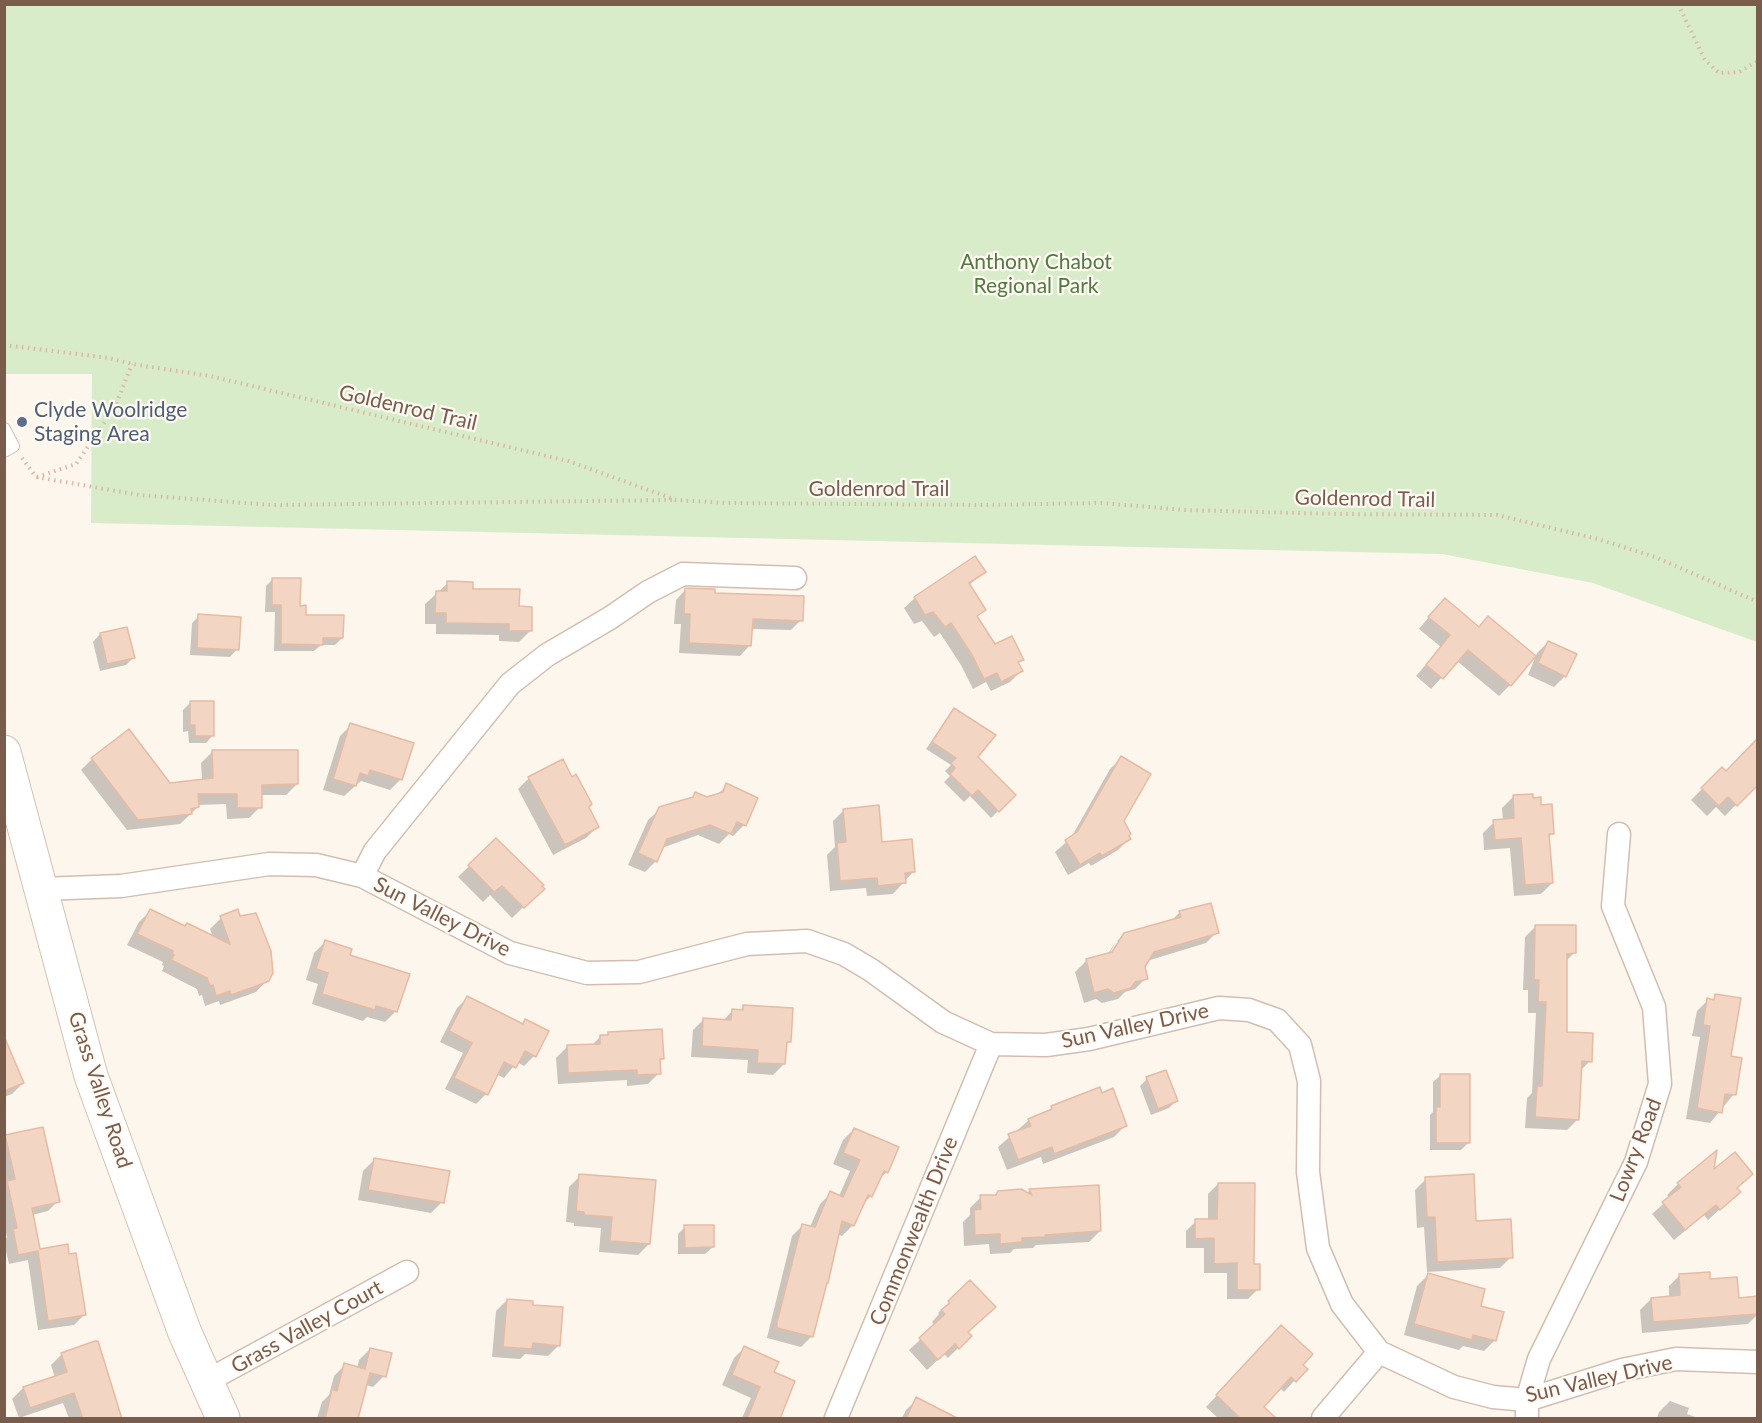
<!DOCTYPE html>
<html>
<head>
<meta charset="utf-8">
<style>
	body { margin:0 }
	#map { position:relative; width:1762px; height:1423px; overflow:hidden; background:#fdf6ec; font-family:Lato,sans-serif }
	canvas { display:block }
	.frame { position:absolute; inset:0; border:6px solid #7a5c4d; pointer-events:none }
</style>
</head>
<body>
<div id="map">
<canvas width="1762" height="1423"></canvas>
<div class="frame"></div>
</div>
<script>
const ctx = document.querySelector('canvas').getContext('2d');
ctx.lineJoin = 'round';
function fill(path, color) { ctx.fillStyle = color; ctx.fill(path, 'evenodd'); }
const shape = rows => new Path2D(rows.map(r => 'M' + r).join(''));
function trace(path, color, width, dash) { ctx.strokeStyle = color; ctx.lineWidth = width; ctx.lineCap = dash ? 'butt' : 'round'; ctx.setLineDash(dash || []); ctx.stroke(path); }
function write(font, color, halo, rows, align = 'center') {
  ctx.font = font + ' Lato,sans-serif'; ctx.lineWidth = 4.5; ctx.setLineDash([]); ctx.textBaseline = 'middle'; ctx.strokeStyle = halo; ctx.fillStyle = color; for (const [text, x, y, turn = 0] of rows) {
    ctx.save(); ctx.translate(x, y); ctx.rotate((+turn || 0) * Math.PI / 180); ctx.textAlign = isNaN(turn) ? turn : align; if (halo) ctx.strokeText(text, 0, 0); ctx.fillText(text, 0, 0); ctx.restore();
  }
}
const green = shape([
	[5,4,1757,5,1757,642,1593,583,1442,554,91,523,92,374,5,374]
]);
const shadow = shape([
	[984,572,969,585,984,610,976,617,995,645,1022,659,1018,664,1021,671,1010,682,991,691,986,682,973,689,961,665,940,633,934,637,922,621,914,624,904,608,915,598],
	[273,579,299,607,304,616,342,638,335,645,321,645,314,651,274,651,275,612,265,612,266,586],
	[448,583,518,608,530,631,519,642,499,641,499,635,436,634,436,624,425,624,425,604],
	[686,589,713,595,801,620,791,630,751,629,750,645,740,656,679,653,681,624,674,624,676,600],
	[1434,611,1510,685,1499,696,1457,661,1431,689,1416,676,1441,647,1419,629],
	[199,616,237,649,230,657,190,655,192,623],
	[126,629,133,658,126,665,100,671,93,642,100,634],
	[1548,642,1565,676,1554,687,1528,675,1537,653],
	[190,703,213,735,206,743,189,743,188,731,183,732,183,710],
	[954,710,976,757,1014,795,991,818,970,796,964,802,944,782,950,776,945,771,951,765,926,749,948,717],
	[351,725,401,779,390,790,361,781,344,796,323,790,340,736],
	[1758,737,1758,782,1725,816,1716,807,1707,816,1691,800,1722,769,1725,772],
	[212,752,297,784,286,795,260,795,260,807,249,818,227,819,226,804,197,805,198,807,180,824,127,830,81,770,92,759,170,784,202,781,201,763],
	[1121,758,1122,821,1129,839,1118,850,1091,866,1089,863,1068,875,1055,852,1071,838,1110,769],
	[529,778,587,807,597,827,586,838,553,855,518,789],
	[727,785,744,825,733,836,729,834,719,844,698,835,662,848,656,861,645,872,628,865,648,820,660,809,690,800,695,794,707,799,716,796],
	[1513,797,1532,800,1540,806,1553,833,1548,838,1552,883,1541,894,1514,896,1510,848,1484,850,1483,833,1494,822,1503,821,1502,808],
	[844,810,913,872,893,894,867,896,866,888,830,891,827,855,835,847,833,821],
	[496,840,542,889,512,918,490,895,483,902,458,877],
	[150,911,184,928,213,937,210,929,221,918,237,911,267,980,256,992,220,1005,219,1001,205,1006,202,995,199,996,197,989,162,971,164,966,162,965,163,962,127,945,139,922],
	[1180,912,1217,932,1206,943,1147,961,1143,967,1146,978,1135,989,1125,992,1118,999,1102,1003,1096,999,1084,1003,1075,972,1086,961,1107,955,1116,942,1107,958,1109,959,1120,941,1117,941,1124,934,1171,921],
	[1536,926,1574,953,1565,962,1566,1033,1590,1061,1580,1071,1578,1119,1567,1130,1525,1128,1527,1098,1532,1093,1536,1013,1528,1013,1528,990,1523,990,1525,937],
	[325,942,348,956,396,1011,385,1022,367,1017,363,1021,312,1004,318,984,306,980,314,953],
	[1716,996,1730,1058,1734,1094,1710,1123,1686,1119,1700,1037,1692,1036,1697,1011,1708,1000,1711,1001],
	[467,998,521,1025,525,1021,534,1056,524,1066,517,1062,504,1078,496,1074,486,1094,476,1104,445,1089,463,1053,440,1042,457,1008],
	[744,1007,790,1041,785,1046,784,1064,773,1075,747,1073,748,1060,691,1057,693,1030,704,1019,723,1021,732,1011,739,1011],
	[609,1033,663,1058,659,1062,659,1073,648,1084,627,1086,627,1080,558,1084,556,1058,567,1047,591,1046,600,1037,605,1036],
	[4,1050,23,1083,12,1094,4,1097],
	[1441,1075,1468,1143,1461,1150,1430,1150,1430,1115,1433,1112,1433,1082],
	[1147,1079,1176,1101,1169,1108,1151,1115,1140,1086],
	[1052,1107,1125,1126,1114,1137,1043,1164,1041,1157,1007,1170,998,1147,1029,1120,1045,1114],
	[854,1129,887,1172,877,1181,871,1196,861,1206,853,1225,842,1236,837,1234,812,1336,801,1347,767,1338,792,1236,803,1225,810,1227,820,1204,831,1193,839,1196,850,1171,833,1164,843,1140],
	[6,1136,58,1201,48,1211,32,1215,39,1250,84,1315,74,1325,38,1330,28,1260,9,1264,4,1242,7,1237,4,1224],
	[374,1160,442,1202,431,1213,358,1200,363,1171],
	[580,1176,649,1244,638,1255,599,1252,601,1228,574,1226,574,1223,566,1222,569,1187],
	[1426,1179,1511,1257,1500,1268,1427,1272,1424,1227,1417,1228,1415,1190],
	[1218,1184,1253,1265,1258,1289,1248,1299,1227,1299,1227,1273,1204,1273,1204,1248,1186,1248,1186,1231,1196,1221,1208,1221,1208,1194],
	[1678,1184,1736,1189,1739,1192,1708,1220,1704,1215,1674,1240,1652,1214,1670,1198,1667,1195],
	[1030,1190,1100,1231,1089,1242,1036,1245,1033,1248,1014,1249,1010,1253,990,1254,989,1244,964,1246,963,1222,970,1215,970,1208,981,1197,994,1196,998,1192,1026,1194],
	[685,1227,713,1247,705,1254,678,1254,678,1234],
	[1428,1275,1479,1307,1495,1340,1484,1351,1463,1346,1459,1350,1404,1335,1417,1286],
	[1680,1275,1709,1281,1738,1299,1758,1298,1758,1314,1748,1324,1642,1333,1640,1310,1651,1299,1669,1297,1669,1286],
	[970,1282,966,1333,970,1336,948,1358,944,1354,927,1370,909,1350,935,1326,932,1322,939,1314,938,1313],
	[507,1300,531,1306,559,1345,548,1356,525,1354,520,1359,492,1357,496,1311],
	[1270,1338,1305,1369,1284,1392,1280,1388,1262,1407,1258,1418,1218,1418,1206,1407],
	[744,1348,778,1418,742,1418,751,1398,722,1385,734,1358],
	[370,1349,384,1376,373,1387,366,1385,357,1418,317,1418,322,1402,329,1395,334,1376,345,1365,357,1368,359,1360],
	[62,1354,121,1418,69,1418,63,1403,19,1418,12,1399,23,1388,55,1378,51,1365],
	[917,1399,949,1418,902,1418,906,1410],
	[1670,1401,1689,1408,1687,1414,1698,1418,1657,1418,1659,1412]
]);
const building = shape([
	[975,556,986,572,969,583,986,610,977,616,995,644,1012,636,1024,660,1018,662,1023,671,1001,682,997,673,984,679,972,655,951,623,945,627,933,612,925,615,914,597,975,556],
	[272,578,301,578,300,606,306,605,306,615,344,615,343,638,323,638,323,645,281,644,281,605,272,605,272,578],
	[447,581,473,582,473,589,520,589,519,606,532,607,532,631,509,631,509,624,446,623,446,613,435,613,436,591,447,591,447,581],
	[685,588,715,589,715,593,804,596,803,621,753,619,751,646,689,643,690,614,684,614,685,588],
	[1445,598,1479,627,1488,616,1536,656,1511,686,1468,650,1443,679,1426,665,1450,635,1428,617,1445,598],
	[198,614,241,617,239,650,197,648,198,614],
	[127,627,135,658,107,664,100,633,127,627],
	[1548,641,1577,654,1566,677,1538,663,1548,641],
	[190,701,214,701,214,736,195,736,195,725,190,725,190,701],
	[954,708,996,735,978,757,1016,795,999,812,978,790,972,796,950,774,955,768,951,763,956,758,932,742,954,708],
	[350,723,414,743,402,780,370,770,368,776,360,773,356,786,333,779,350,723],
	[129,729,170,783,213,778,212,750,298,750,298,784,262,785,262,808,237,808,237,794,198,794,199,807,191,809,192,814,138,820,91,758,129,729],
	[1758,738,1758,785,1737,806,1728,797,1719,806,1701,788,1722,767,1726,771,1758,738],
	[1121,756,1151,774,1124,821,1131,834,1129,836,1131,839,1102,856,1100,853,1080,865,1065,840,1077,832,1121,756],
	[563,759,572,777,576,774,592,804,589,807,599,827,565,845,528,777,563,759],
	[726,783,758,798,746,826,737,822,731,834,710,825,667,839,657,862,638,853,659,807,693,797,695,792,707,797,723,792,726,783],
	[1533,794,1533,798,1541,797,1541,805,1552,804,1554,834,1549,834,1553,883,1525,885,1521,838,1495,840,1493,820,1514,818,1513,795,1533,794],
	[879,805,882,842,912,839,915,872,905,873,906,883,878,886,877,878,840,881,837,843,846,842,843,809,879,805],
	[496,838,544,885,542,886,545,889,524,908,502,886,494,892,468,865,496,838],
	[1211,903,1219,933,1154,952,1145,967,1148,979,1135,982,1131,988,1114,993,1108,989,1094,993,1086,959,1112,952,1124,933,1181,917,1179,911,1211,903],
	[150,909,185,926,187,923,230,944,220,916,238,909,240,916,256,913,271,951,273,973,269,981,254,987,231,995,230,991,216,996,213,985,210,986,207,978,171,960,174,955,172,954,173,951,137,934,150,909],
	[1535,925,1576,925,1576,953,1567,954,1567,1032,1593,1033,1592,1062,1582,1061,1579,1120,1535,1117,1537,1086,1542,1086,1546,1002,1538,1002,1539,980,1534,980,1535,925],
	[325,940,352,949,350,955,410,974,397,1012,376,1006,375,1010,322,994,328,973,316,969,325,940],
	[1715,994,1741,998,1731,1056,1742,1058,1736,1095,1725,1094,1722,1113,1697,1108,1710,1026,1703,1025,1707,998,1714,1000,1715,994],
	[467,996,523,1024,525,1019,549,1031,536,1057,525,1051,516,1068,504,1062,488,1095,454,1078,472,1043,449,1031,467,996],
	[743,1005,793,1008,791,1042,787,1042,785,1064,757,1063,758,1050,702,1046,703,1018,731,1020,732,1009,743,1010,743,1005],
	[662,1029,664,1059,660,1059,661,1074,637,1075,637,1070,568,1073,567,1045,600,1044,600,1035,608,1035,608,1032,662,1029],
	[4,1036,24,1083,4,1091,4,1036],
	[1166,1070,1178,1101,1158,1109,1146,1077,1166,1070],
	[1440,1074,1470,1074,1470,1143,1436,1143,1436,1107,1440,1107,1440,1074],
	[1100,1087,1102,1093,1113,1088,1127,1126,1054,1154,1052,1147,1018,1160,1008,1134,1031,1126,1028,1119,1052,1109,1051,1106,1100,1087],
	[43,1127,60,1202,32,1208,40,1249,68,1244,69,1254,76,1253,86,1315,48,1321,38,1251,18,1255,13,1229,17,1228,7,1181,15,1179,5,1135,43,1127],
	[854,1128,899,1147,888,1173,884,1171,872,1197,868,1195,854,1226,842,1221,828,1283,827,1283,813,1337,777,1328,777,1322,802,1224,815,1227,830,1191,843,1197,860,1160,843,1153,854,1128],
	[1717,1150,1714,1169,1735,1152,1753,1174,1737,1188,1741,1192,1720,1210,1716,1205,1685,1230,1662,1202,1681,1187,1677,1183,1717,1150],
	[374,1158,450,1171,444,1203,368,1190,374,1158],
	[579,1174,656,1180,650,1244,610,1241,612,1217,584,1215,584,1212,576,1211,579,1174],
	[1474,1174,1476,1221,1511,1219,1513,1258,1437,1262,1435,1217,1427,1217,1425,1177,1474,1174],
	[1218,1183,1255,1183,1254,1264,1260,1264,1260,1290,1237,1290,1237,1263,1214,1264,1214,1238,1195,1239,1195,1219,1217,1219,1218,1183],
	[1099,1185,1101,1231,1045,1235,1046,1237,1022,1238,1022,1242,1000,1244,1000,1234,975,1235,974,1210,981,1209,980,1195,996,1195,998,1191,1021,1189,1032,1195,1029,1189,1099,1185],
	[684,1225,714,1225,714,1247,685,1248,684,1225],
	[1710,1272,1710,1279,1737,1277,1739,1298,1758,1296,1758,1314,1653,1322,1651,1298,1680,1295,1679,1274,1710,1272],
	[1428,1273,1485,1289,1481,1306,1504,1312,1496,1341,1473,1335,1472,1340,1414,1324,1428,1273],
	[970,1280,996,1307,968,1332,972,1336,959,1349,955,1344,938,1360,919,1338,945,1314,941,1310,950,1303,948,1301,970,1280],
	[507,1299,533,1301,533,1305,563,1307,560,1346,533,1343,532,1349,503,1347,507,1299],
	[1281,1325,1313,1354,1303,1365,1308,1369,1296,1382,1291,1377,1264,1407,1277,1419,1241,1419,1216,1395,1281,1325],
	[95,1341,98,1341,122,1419,83,1419,74,1393,30,1408,23,1387,67,1372,61,1353,95,1341],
	[744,1346,779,1362,774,1372,795,1381,780,1419,747,1419,760,1387,732,1375,744,1346],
	[370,1348,392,1353,386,1377,370,1373,358,1419,325,1419,332,1389,337,1391,344,1363,365,1369,370,1348],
	[916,1397,959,1419,906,1419,916,1397]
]);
const path = shape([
	[1678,4,1705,60,1719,73,1739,72,1758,61],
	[4,345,109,358,132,364,210,376,568,461,676,500,727,503,982,505,1101,503,1185,510,1336,514,1497,515,1598,539,1655,557,1758,602],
	[22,458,36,477,139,495,273,505,672,500],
	[37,477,76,464,115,407,132,364]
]);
const lane = shape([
	[4,429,13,446,4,451]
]);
const street = shape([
	[362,876,375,851,510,684,547,655,610,618,648,592,683,574,795,578],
	[42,889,121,886,269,864,316,865,362,876,510,953,587,973,639,972,747,944,807,941,844,954,871,970,943,1022,991,1044,1046,1045,1089,1039,1219,1008,1249,1010,1277,1020,1300,1045,1309,1081,1308,1172,1318,1248,1342,1304,1379,1352,1454,1387,1493,1397,1527,1400,1622,1370,1676,1359,1758,1362],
	[207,1381,407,1272],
	[836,1418,991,1044],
	[1323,1418,1379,1352],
	[1527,1418,1527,1400,1539,1359,1636,1162,1660,1084,1654,1007,1613,906,1619,834]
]);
const secondary = shape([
	[4,752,91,1076,185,1333,223,1418]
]);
const markers = [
	[22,422,6,"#5c6f8a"]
];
const parkNames = [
	["Anthony Chabot",1036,262],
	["Regional Park",1036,286]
];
const streetNames = [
	["Goldenrod Trail",408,408,13],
	["Goldenrod Trail",879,489],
	["Goldenrod Trail",1365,499,1],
	["Sun Valley Drive",442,917,27],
	["Sun Valley Drive",1135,1026,-12],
	["Grass Valley Road",100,1090,72],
	["Lowry Road",1636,1150,-69],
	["Commonwealth Drive",914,1231,-68],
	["Grass Valley Court",307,1327,-29],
	["Sun Valley Drive",1599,1379,-13]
];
const serviceNames = [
	["Clyde Woolridge",34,410],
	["Staging Area",34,434]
];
fill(green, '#d8ecc9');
fill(shadow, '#0003');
fill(building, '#f3d5c3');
trace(building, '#e6bba3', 1.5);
trace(lane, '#d1beb0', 14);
trace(street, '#d1beb0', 25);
trace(secondary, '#d6c0b0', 35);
trace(path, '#d9b8a5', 4, [1.5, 4.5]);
trace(lane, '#fff', 12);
trace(street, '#fff', 22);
trace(secondary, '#fff', 33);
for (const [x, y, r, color] of markers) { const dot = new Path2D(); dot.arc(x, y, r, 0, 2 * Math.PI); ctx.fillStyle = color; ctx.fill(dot); trace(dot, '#fffaf3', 2); }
write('21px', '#537a41', '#fffaf3', parkNames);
write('21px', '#7a5c4d', '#fffaf3', streetNames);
write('21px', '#4e5e75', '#fffaf3', serviceNames, 'left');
</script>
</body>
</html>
